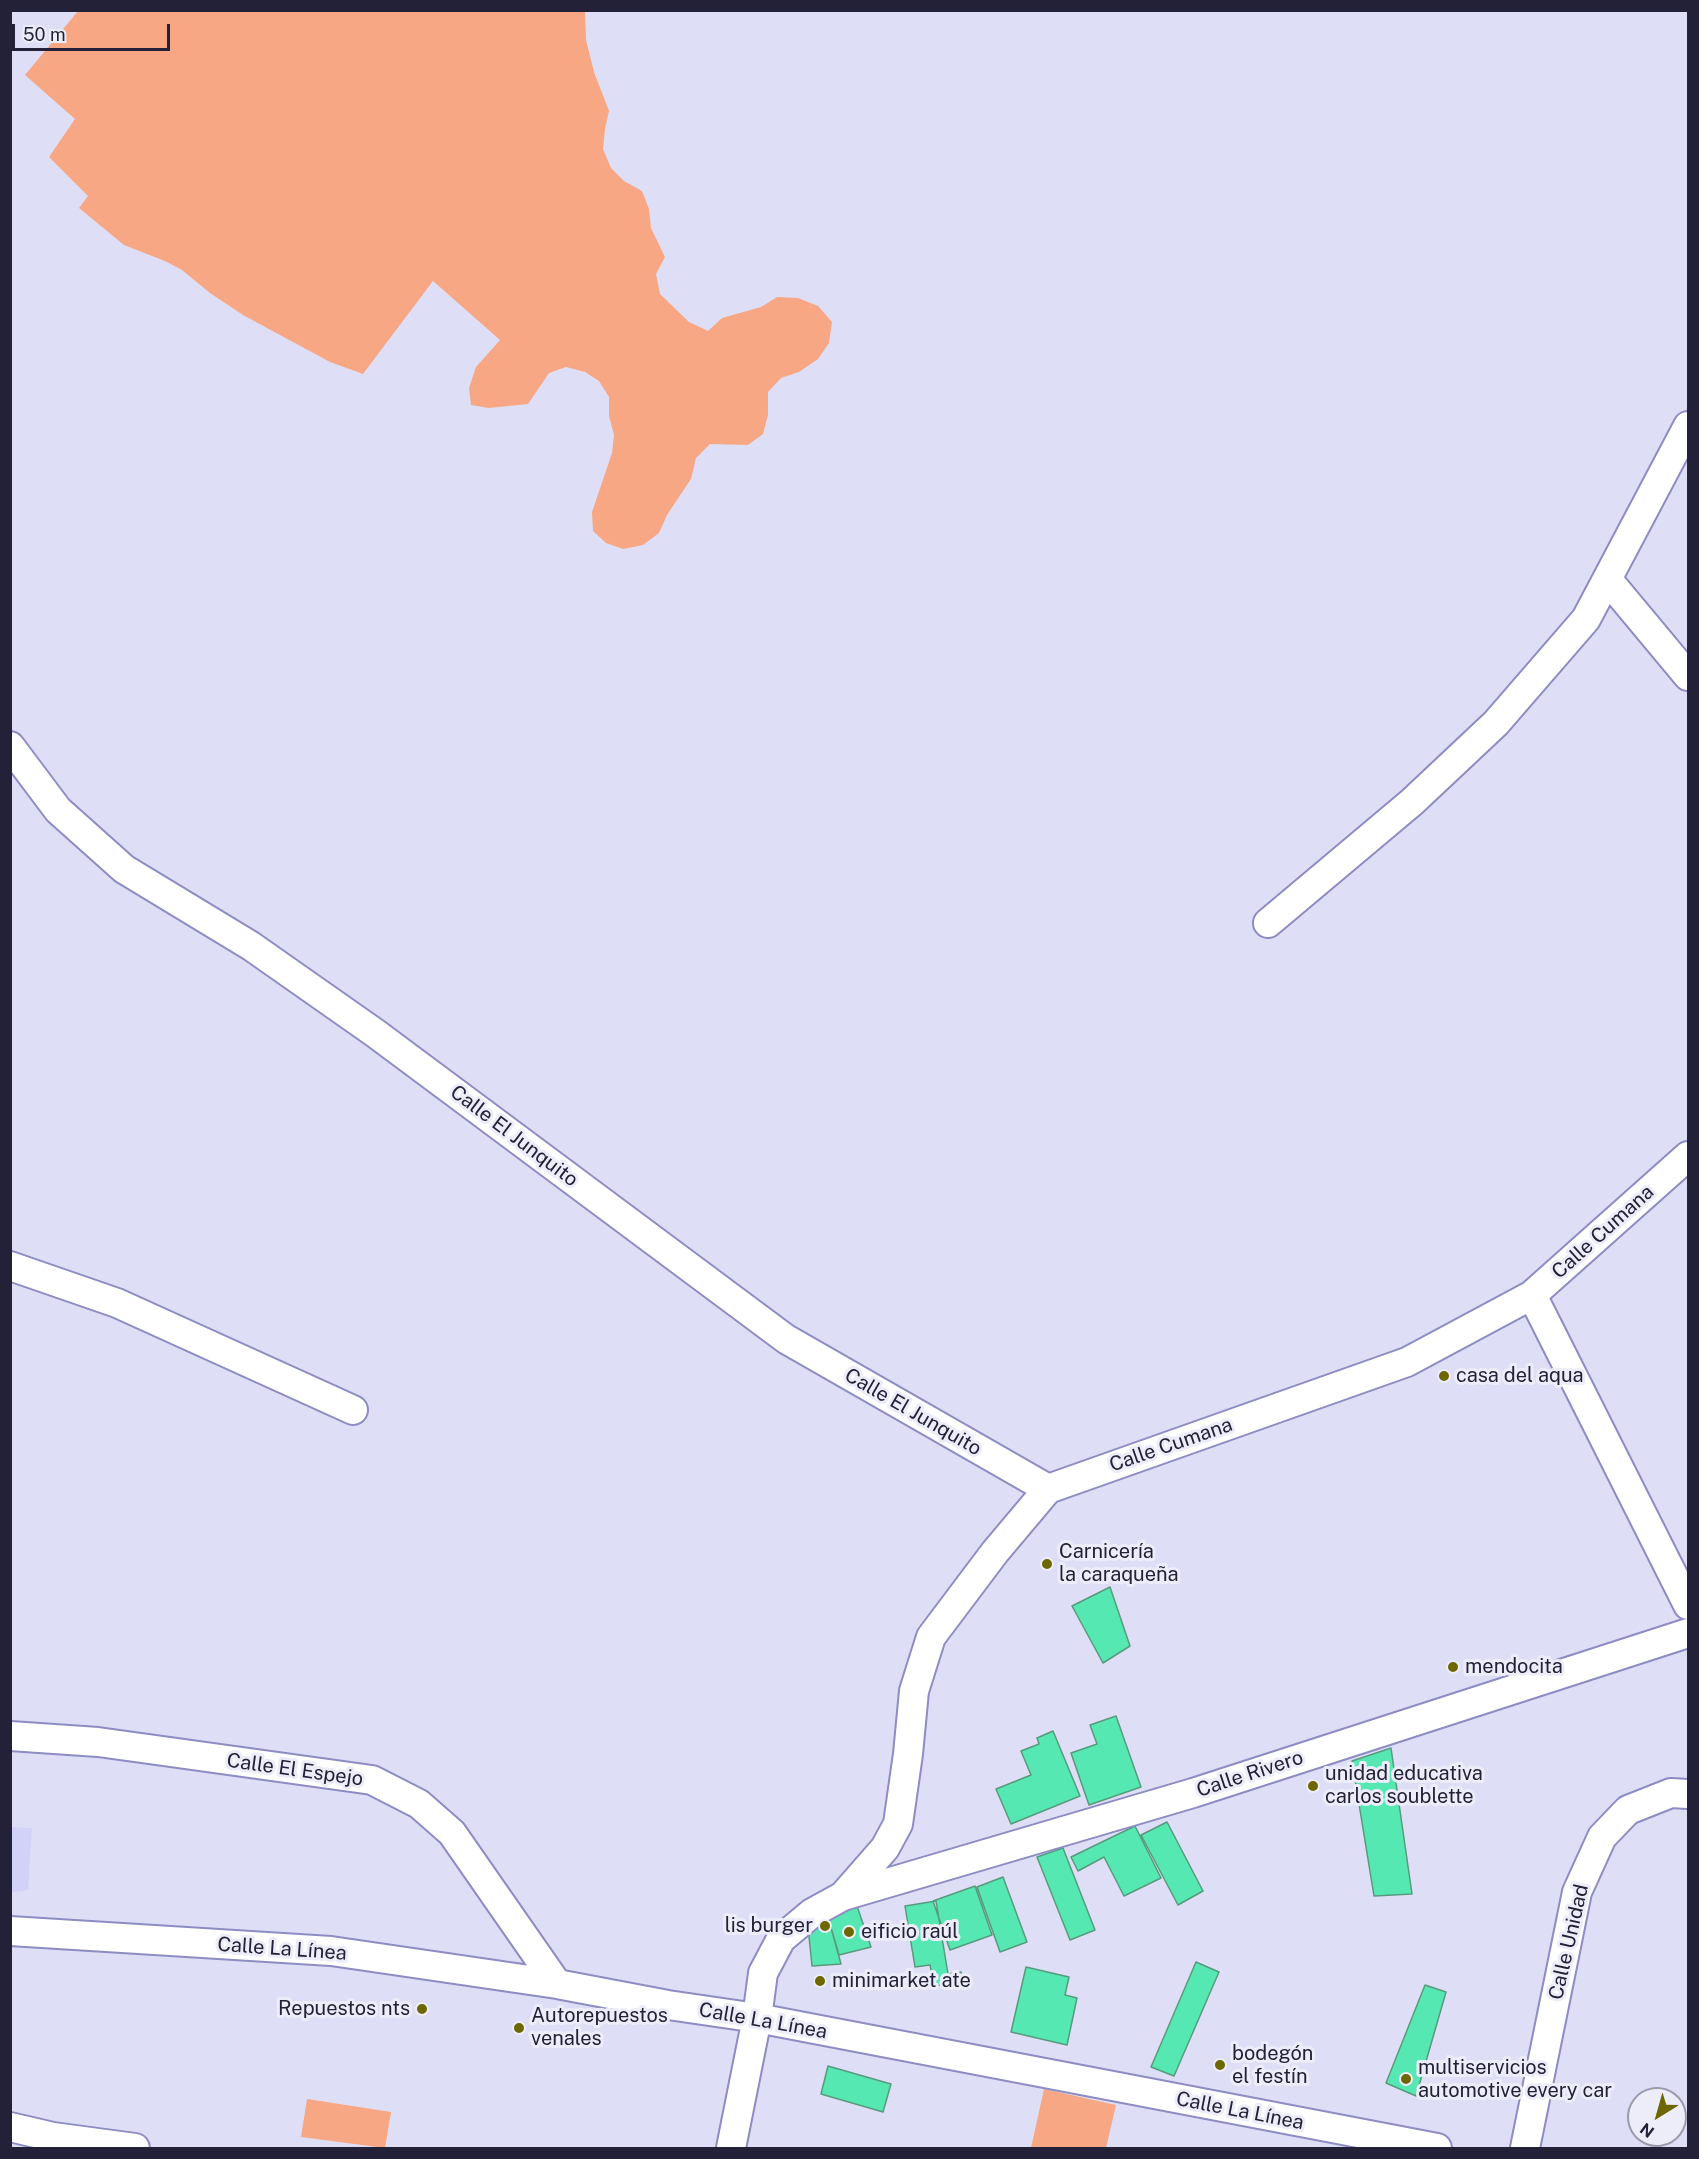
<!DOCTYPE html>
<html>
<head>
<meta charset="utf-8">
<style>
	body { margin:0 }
	#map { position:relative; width:1699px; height:2159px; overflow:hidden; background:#dedff6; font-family:"Public Sans",sans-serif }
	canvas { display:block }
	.frame { position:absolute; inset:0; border:12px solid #222137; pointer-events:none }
	.north { position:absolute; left:1627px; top:2087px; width:60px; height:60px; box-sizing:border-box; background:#ededf9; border:2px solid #9c9bab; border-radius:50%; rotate:217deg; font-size:16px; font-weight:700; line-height:24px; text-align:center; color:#222137 }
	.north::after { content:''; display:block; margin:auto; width:21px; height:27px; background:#6e6700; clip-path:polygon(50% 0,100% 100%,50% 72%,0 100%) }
	.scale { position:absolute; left:12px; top:24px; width:158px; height:27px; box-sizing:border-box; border:3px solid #222137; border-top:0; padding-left:8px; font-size:18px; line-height:21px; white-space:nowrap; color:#222137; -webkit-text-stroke:4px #ededf9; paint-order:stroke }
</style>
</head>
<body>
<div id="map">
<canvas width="1699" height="2159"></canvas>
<div class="frame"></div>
<div class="north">N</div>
<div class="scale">50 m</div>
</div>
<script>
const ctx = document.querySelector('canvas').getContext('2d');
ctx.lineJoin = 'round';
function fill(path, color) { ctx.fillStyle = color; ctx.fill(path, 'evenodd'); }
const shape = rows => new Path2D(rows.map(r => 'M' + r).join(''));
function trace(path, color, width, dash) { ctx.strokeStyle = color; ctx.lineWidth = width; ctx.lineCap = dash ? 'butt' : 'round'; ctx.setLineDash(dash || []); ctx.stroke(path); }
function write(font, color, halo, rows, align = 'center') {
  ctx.font = font + ' "Public Sans",sans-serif'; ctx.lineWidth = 6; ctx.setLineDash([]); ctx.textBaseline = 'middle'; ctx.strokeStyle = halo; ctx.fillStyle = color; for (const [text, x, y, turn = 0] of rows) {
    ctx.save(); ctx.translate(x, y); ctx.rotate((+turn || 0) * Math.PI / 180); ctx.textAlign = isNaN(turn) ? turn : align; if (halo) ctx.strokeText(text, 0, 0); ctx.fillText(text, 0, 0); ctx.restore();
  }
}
const built = shape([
	[10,1827,32,1828,28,1890,11,1892]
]);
const green = shape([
	[78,11,585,11,586,40,594,72,609,111,605,129,603,149,611,168,624,181,642,191,649,209,651,228,665,257,656,274,660,294,689,322,708,331,722,318,761,307,777,297,798,298,818,306,832,322,829,343,818,359,799,372,781,378,768,392,768,415,763,434,748,445,710,444,696,458,691,479,667,515,659,533,643,545,623,549,606,543,593,531,592,512,612,453,614,435,609,416,609,397,599,381,585,372,566,367,549,373,528,404,489,408,471,405,469,388,476,367,500,340,433,281,363,374,330,362,243,315,210,293,182,270,165,261,124,245,79,208,88,196,49,157,75,119,25,75],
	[1044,2089,1116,2105,1106,2148,1031,2148],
	[307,2099,391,2112,385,2148,301,2137]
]);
const building = shape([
	[1110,1587,1130,1646,1103,1663,1072,1606,1110,1587],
	[1116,1716,1141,1787,1089,1805,1071,1753,1097,1744,1090,1725,1116,1716],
	[1053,1731,1080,1796,1011,1824,996,1789,1031,1775,1021,1751,1039,1744,1037,1738,1053,1731],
	[1391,1748,1412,1894,1374,1896,1352,1761,1391,1748],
	[1167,1822,1203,1891,1178,1905,1141,1835,1167,1822],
	[1135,1826,1161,1878,1124,1896,1104,1857,1078,1871,1071,1857,1135,1826],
	[1063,1848,1095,1930,1070,1940,1037,1857,1063,1848],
	[1003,1877,1027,1942,1000,1952,977,1887,1003,1877],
	[975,1886,992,1935,950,1950,933,1901,975,1886],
	[936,1901,948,1974,961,1972,962,1982,934,1986,930,1965,915,1967,905,1906,936,1901],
	[857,1906,871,1947,839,1955,828,1917,857,1906],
	[828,1917,841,1964,812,1966,808,1927,828,1917],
	[1196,1962,1219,1972,1174,2076,1151,2067,1196,1962],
	[1026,1967,1069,1977,1065,1995,1077,1998,1067,2045,1011,2032,1026,1967],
	[1425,1985,1446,1992,1416,2096,1386,2083,1425,1985],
	[828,2066,891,2084,883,2112,821,2094,828,2066]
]);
const minor = shape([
	[1608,580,1688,676],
	[10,746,58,810,124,869,251,946,375,1033,786,1339,1048,1489],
	[1268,923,1412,802,1496,723,1586,619,1688,426],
	[10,1266,117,1303,353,1410],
	[1532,1295,1688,1605],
	[10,1736,98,1742,372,1780,419,1804,452,1833,557,1984],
	[843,1896,885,1848,898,1824,908,1754,914,1691,931,1637,995,1552,1048,1489,1407,1362,1532,1295,1688,1156],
	[10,1931,331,1951,557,1984,668,2005,757,2018,1437,2148],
	[10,2127,53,2137,135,2148],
	[731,2148,757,2018,763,1973,781,1939,812,1913,843,1896,1193,1793,1688,1633],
	[1525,2148,1577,1892,1602,1837,1628,1810,1671,1793,1688,1794]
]);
const markers = [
	[1444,1376,6,"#6e6700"],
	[1047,1564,6,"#6e6700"],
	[1453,1667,6,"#6e6700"],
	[1313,1786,6,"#6e6700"],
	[825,1926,6,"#6e6700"],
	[849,1932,6,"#6e6700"],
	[820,1981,6,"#6e6700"],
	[422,2009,6,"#6e6700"],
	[519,2028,6,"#6e6700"],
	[1220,2065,6,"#6e6700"],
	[1406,2079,6,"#6e6700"]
];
const streetNames = [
	["Calle El Junquito",514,1136,37],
	["Calle Cumana",1603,1232,-42],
	["Calle El Junquito",913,1412,30],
	["Calle Cumana",1171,1445,-19],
	["Calle El Espejo",295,1770,8],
	["Calle Rivero",1250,1774,-18],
	["Calle Unidad",1569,1942,-77],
	["Calle La Línea",282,1949,4],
	["Calle La Línea",763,2021,10],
	["Calle La Línea",1240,2111,11]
];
const poiNames = [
	["casa del aqua",1456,1376],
	["Carnicería",1059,1552],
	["la caraqueña",1059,1575],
	["mendocita",1465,1667],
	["unidad educativa",1325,1774],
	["carlos soublette",1325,1797],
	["lis burger",813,1926,"right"],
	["eificio raúl",861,1932],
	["minimarket ate",832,1981],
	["Repuestos nts",410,2009,"right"],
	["Autorepuestos",531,2016],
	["venales",531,2039],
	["bodegón",1232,2054],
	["el festín",1232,2077],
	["multiservicios",1418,2068],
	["automotive every car",1418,2091]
];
fill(built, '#d2d2f9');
fill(green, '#f7a783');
fill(building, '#56e8b2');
trace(building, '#589a7e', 1.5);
trace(minor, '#8d8cc3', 32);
trace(minor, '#fff', 28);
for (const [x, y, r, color] of markers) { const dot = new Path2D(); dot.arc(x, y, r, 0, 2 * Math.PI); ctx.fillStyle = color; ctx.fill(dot); trace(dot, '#ededf9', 2); }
write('20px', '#222137', '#ededf9', streetNames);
write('20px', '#222137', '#ededf9', poiNames, 'left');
</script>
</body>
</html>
